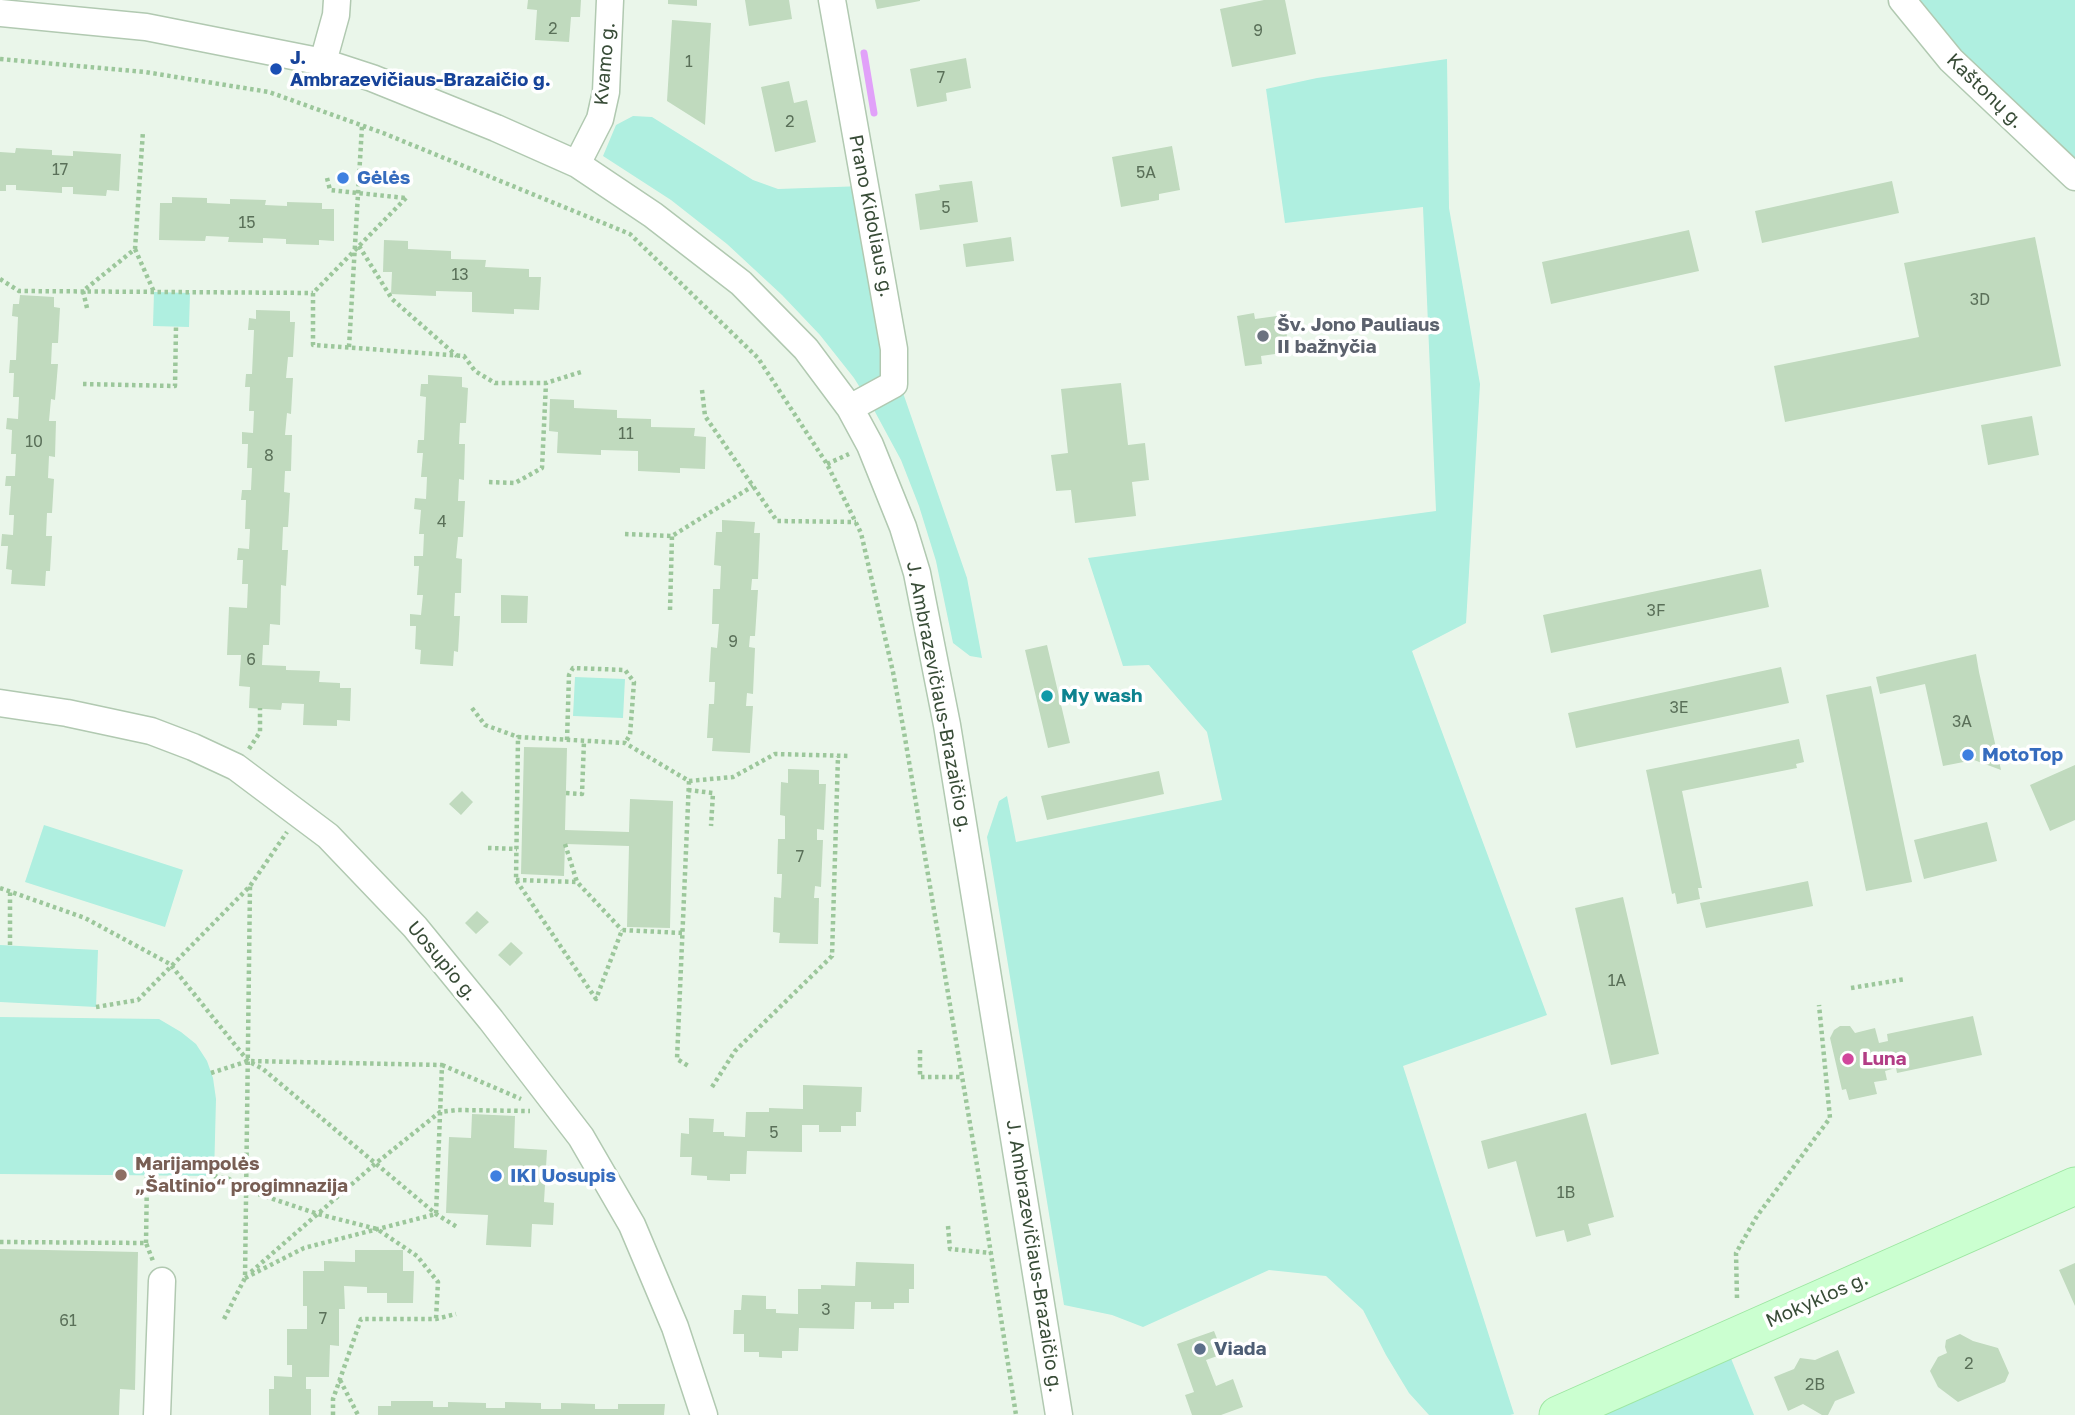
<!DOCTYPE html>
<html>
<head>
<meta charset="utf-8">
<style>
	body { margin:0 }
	canvas { display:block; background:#eaf6ea }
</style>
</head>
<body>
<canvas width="2075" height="1415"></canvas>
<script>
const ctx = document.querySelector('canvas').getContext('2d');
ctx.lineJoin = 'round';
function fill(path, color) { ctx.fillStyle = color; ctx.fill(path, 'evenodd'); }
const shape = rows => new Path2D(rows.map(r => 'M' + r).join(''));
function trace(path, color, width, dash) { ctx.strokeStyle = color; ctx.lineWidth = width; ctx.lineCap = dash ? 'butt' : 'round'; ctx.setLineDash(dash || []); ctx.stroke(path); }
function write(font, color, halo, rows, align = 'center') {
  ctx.font = font + ' "Golos Text",sans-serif'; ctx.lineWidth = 7; ctx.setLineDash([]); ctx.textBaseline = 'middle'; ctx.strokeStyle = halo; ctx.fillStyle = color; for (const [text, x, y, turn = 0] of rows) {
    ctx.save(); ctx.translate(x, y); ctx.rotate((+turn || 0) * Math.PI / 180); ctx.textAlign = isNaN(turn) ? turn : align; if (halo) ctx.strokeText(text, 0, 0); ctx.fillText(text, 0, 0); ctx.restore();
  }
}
const green = shape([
	[1902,0,2075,0,2075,177],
	[1447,59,1449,208,1480,384,1466,623,1412,651,1547,1015,1403,1066,1514,1414,1510,1415,1429,1415,1409,1393,1386,1355,1363,1310,1326,1276,1269,1270,1143,1327,1112,1315,1064,1305,987,837,999,801,1007,796,1016,842,1222,800,1207,732,1149,665,1123,666,1088,558,1436,511,1423,207,1285,223,1266,89,1317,78],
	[633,116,652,117,753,180,778,189,864,186,901,387,967,578,982,658,970,656,953,643,936,561,919,506,901,460,874,410,854,378,820,335,782,295,727,244,671,200,603,156,616,125],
	[154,292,190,293,189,327,153,326],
	[575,677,625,679,623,718,573,716],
	[44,825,183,870,165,927,25,882],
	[0,945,98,950,96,1007,0,1002],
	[0,1017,159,1019,181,1032,196,1044,207,1061,213,1078,216,1099,214,1176,0,1174],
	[1730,1356,1754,1415,1592,1415]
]);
const stream = shape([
	[864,53,874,113]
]);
const building = shape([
	[528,0,581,0,580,17,571,17,569,42,535,40,537,10,527,9],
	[668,0,697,0,697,6,668,4],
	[745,0,789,0,792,19,749,26],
	[875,0,920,0,920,1,877,9],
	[1264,0,1285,0,1296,54,1232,67,1220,9],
	[672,20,711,23,705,125,667,101],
	[966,58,971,88,946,93,947,101,917,107,910,69],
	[789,81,794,103,807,100,816,142,775,152,761,87],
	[1172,146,1180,190,1159,194,1159,200,1121,207,1112,157],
	[16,148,52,150,52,155,73,156,73,151,121,154,119,191,107,190,106,196,73,194,73,187,62,187,62,193,16,190,16,185,6,185,6,191,0,191,0,152,15,153],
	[972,181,978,222,920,230,915,194,940,190,939,185],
	[1892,181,1899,213,1762,243,1755,211],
	[172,197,207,198,207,203,230,204,230,199,266,200,265,205,287,206,287,202,322,203,322,209,334,209,334,241,319,240,319,245,286,244,286,239,263,238,263,243,228,242,229,237,206,236,205,241,159,240,160,203,172,203],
	[1689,230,1699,271,1551,304,1542,262],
	[1011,237,1014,261,966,267,963,244],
	[2035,237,2061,366,1785,422,1774,366,1919,337,1904,263],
	[384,240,408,241,408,249,451,251,451,259,486,260,485,267,529,269,529,277,541,277,539,310,514,309,514,314,472,312,472,292,436,291,436,296,391,294,392,272,383,272],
	[20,295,54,297,54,307,60,308,58,343,52,343,51,364,58,364,55,400,51,399,49,421,56,421,55,457,49,456,48,478,54,479,52,513,47,513,46,536,52,536,50,571,46,571,45,586,11,584,12,570,6,569,8,546,1,546,2,534,13,535,14,515,9,515,11,486,5,486,6,476,15,476,16,454,11,454,12,430,6,429,7,418,18,419,19,397,13,397,14,373,9,373,10,360,16,360,18,317,12,316,13,304,19,304],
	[256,310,290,311,290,322,295,322,293,357,288,357,286,378,293,378,291,414,287,413,285,435,292,435,291,471,285,471,284,492,290,493,288,527,283,527,282,550,288,550,286,586,281,585,280,625,270,624,269,645,263,645,262,665,286,666,286,670,320,671,319,682,340,683,340,688,351,688,350,721,337,720,337,726,303,725,304,704,282,703,281,710,249,708,250,687,239,686,241,655,227,655,229,607,247,608,248,584,242,584,243,560,237,560,238,548,249,549,250,529,245,529,246,500,241,500,242,490,251,490,252,468,247,468,248,444,242,444,242,432,253,433,254,411,249,411,250,387,245,387,246,374,252,374,254,330,248,330,249,318,256,319],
	[1254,313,1255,319,1284,315,1289,352,1261,356,1262,364,1245,366,1237,316],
	[428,375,462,377,462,387,468,388,466,423,460,423,459,444,465,444,464,480,459,479,458,501,465,501,463,537,458,537,456,558,462,559,461,593,455,593,454,616,460,616,458,652,454,651,453,666,420,664,421,650,415,649,416,626,410,626,410,614,421,615,423,595,417,595,419,566,414,566,414,556,423,556,424,534,419,534,421,510,414,509,415,498,426,499,427,477,421,477,423,453,417,453,418,440,424,440,426,397,420,396,421,384,428,384],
	[1121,383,1128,445,1145,443,1149,480,1132,482,1136,516,1075,523,1071,490,1056,491,1051,455,1068,453,1061,389],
	[550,399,574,400,574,408,617,410,617,418,651,419,651,427,695,428,694,436,706,437,705,469,680,468,680,473,638,471,638,451,601,450,601,455,557,453,558,432,549,431],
	[2032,416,2039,455,1988,465,1981,425],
	[722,520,755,522,754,533,760,533,758,579,752,579,751,590,758,590,755,636,750,636,749,647,755,648,753,694,747,693,746,706,753,706,750,753,712,751,713,738,707,738,709,704,714,704,715,682,709,682,711,647,717,648,719,624,712,624,713,589,720,589,721,566,714,565,716,532,722,532],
	[1761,569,1769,607,1551,653,1543,615],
	[501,595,528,596,527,623,501,623],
	[1047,645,1070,743,1048,748,1025,650],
	[1976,654,1979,672,2001,770,1974,760,1943,766,1925,684,1880,694,1876,677],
	[1781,667,1789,703,1576,748,1568,713],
	[1871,686,1912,882,1866,891,1826,695],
	[1799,739,1804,762,1796,764,1797,768,1682,791,1702,888,1698,888,1700,899,1677,904,1675,893,1672,894,1646,770],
	[524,747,567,748,565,830,629,832,630,799,673,801,670,928,627,927,629,846,565,844,564,876,521,874],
	[2075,765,2075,820,2050,831,2030,785],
	[788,769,819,770,819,784,826,784,824,830,817,829,817,840,823,840,821,887,815,886,814,898,819,898,818,944,779,943,780,933,773,932,774,897,781,898,782,874,777,874,778,839,785,839,785,816,780,815,781,782,788,783],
	[1159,771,1164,794,1047,820,1041,796],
	[462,791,473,802,461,815,449,804],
	[1987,822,1997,861,1924,879,1914,840],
	[1808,881,1813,906,1706,928,1700,903],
	[1623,897,1659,1054,1611,1065,1575,908],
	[477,911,489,922,476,934,465,923],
	[511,942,523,953,510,966,498,955],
	[1973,1016,1982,1055,1897,1073,1896,1068,1885,1071,1887,1080,1874,1082,1877,1094,1849,1100,1846,1089,1842,1090,1830,1038,1834,1030,1840,1026,1850,1026,1855,1033,1875,1028,1879,1043,1888,1041,1887,1034],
	[803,1085,862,1087,861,1112,856,1112,856,1126,841,1126,841,1132,819,1132,819,1125,802,1125,802,1152,747,1151,746,1174,730,1174,730,1181,707,1180,707,1176,691,1175,692,1157,680,1157,681,1133,689,1134,689,1118,714,1119,713,1132,724,1132,724,1136,745,1137,746,1112,769,1112,769,1108,803,1109],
	[1586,1113,1614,1217,1588,1224,1591,1235,1567,1242,1564,1230,1536,1237,1516,1161,1488,1169,1481,1141],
	[472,1114,515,1116,514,1148,547,1150,544,1202,554,1203,553,1225,532,1224,531,1247,486,1245,488,1215,446,1213,449,1137,471,1138],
	[0,1249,138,1252,135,1390,120,1389,119,1415,0,1415],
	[355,1250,403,1250,403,1271,414,1271,413,1303,387,1303,387,1293,367,1293,367,1287,344,1286,345,1309,339,1309,339,1346,330,1345,329,1377,306,1377,306,1389,311,1389,311,1415,269,1415,269,1389,274,1389,274,1376,292,1377,292,1365,287,1365,287,1329,307,1329,307,1306,303,1306,303,1271,324,1271,324,1261,355,1262],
	[856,1262,914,1264,914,1289,909,1289,909,1303,894,1303,894,1309,871,1309,871,1302,855,1302,854,1329,799,1328,798,1351,782,1351,782,1358,759,1357,759,1352,744,1352,744,1334,733,1334,734,1310,741,1310,742,1295,766,1296,766,1309,776,1309,776,1313,798,1314,798,1289,821,1289,821,1285,855,1286],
	[2075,1263,2075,1306,2059,1270],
	[1214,1331,1223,1354,1206,1360,1216,1386,1233,1379,1243,1407,1221,1415,1192,1415,1185,1395,1194,1392,1177,1344],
	[1960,1334,1973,1341,1998,1348,2009,1373,2005,1382,1958,1402,1938,1387,1930,1371,1938,1357,1947,1353,1945,1347,1946,1340],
	[1838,1350,1855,1393,1835,1401,1828,1415,1822,1415,1803,1404,1788,1411,1774,1377,1794,1369,1800,1358,1815,1360],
	[391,1401,433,1401,433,1407,448,1407,448,1402,486,1403,486,1408,505,1408,505,1402,541,1403,541,1409,561,1409,561,1403,595,1404,595,1409,618,1409,618,1404,665,1404,664,1415,378,1415,378,1406,391,1406]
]);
const path = shape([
	[0,59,145,72,269,92,383,133,630,234,758,358,827,464,861,533,893,672,904,732,980,1183,1016,1415],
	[327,178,330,190,405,198],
	[406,198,313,293,313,345,464,356,475,371,495,383,546,383],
	[359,246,392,299,457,356],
	[135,249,154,292],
	[0,279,19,291,313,293],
	[87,308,83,291,135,249,143,131],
	[349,347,362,126],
	[83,384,175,386,176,327],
	[702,390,705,416,777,521,856,522],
	[827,464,849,454],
	[489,482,515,483,542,468,546,383,581,372],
	[625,534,672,536,753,486],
	[670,610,672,536],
	[472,708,485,725,518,737],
	[567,740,569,675,573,668,625,670,634,682,630,735,625,743],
	[249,749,260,732,260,708],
	[689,781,733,777,775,754,850,756],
	[688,790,713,793,711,826],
	[566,793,582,794,584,741],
	[565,844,577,882,622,930],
	[488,848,517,849],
	[516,880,577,882],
	[0,888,85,918,170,964,248,1061,263,1069,436,1214,457,1227],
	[682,933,622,930,596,999,516,880,518,737,625,743,689,781,677,1059,690,1067],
	[10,945,10,892],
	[1851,988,1906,979],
	[96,1007,138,1000,250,886,287,832],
	[920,1050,920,1077,962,1077],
	[442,1065,521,1099],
	[211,1073,248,1061,442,1065,436,1214,304,1248,245,1278],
	[712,1087,735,1051,832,956,838,756],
	[214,1176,229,1179,246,1190,318,1214,377,1229,417,1256,438,1282,436,1319],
	[948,1226,950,1249,991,1253],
	[0,1242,146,1243,153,1261],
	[146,1243,147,1176],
	[251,1272,375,1164,440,1112,457,1110,530,1111],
	[1737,1298,1736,1253,1757,1216,1830,1118,1819,1005],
	[224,1319,245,1278,250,886],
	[340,1380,358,1415],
	[333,1415,333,1399,361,1319,436,1319,456,1314]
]);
const street = shape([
	[832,0,894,349,894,384,850,408],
	[1902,0,1951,60,2075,177],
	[0,13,146,27,323,62,372,78,496,128,577,164,653,215,741,283,806,349,850,408,870,445,903,527,917,573,947,725,1059,1415],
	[323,62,336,15,337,0],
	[577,164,600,119,606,92,610,0],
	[0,703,67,713,151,731,193,747,236,767,328,836,415,927,491,1020,581,1137,632,1225,675,1327,704,1415],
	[157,1415,162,1281]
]);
const secondary = shape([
	[1558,1415,2075,1186]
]);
const markers = [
	[276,69,7,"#1a4fb4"],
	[343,178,7,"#3f7fe0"],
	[1263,336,7,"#6b7280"],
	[1047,696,7,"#0f9aa8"],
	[1968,755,7,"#3f7fe0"],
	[1848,1059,7,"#d1479c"],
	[121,1175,7,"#8d6e63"],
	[496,1176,7,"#3f7fe0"],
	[1200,1349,7,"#5c6f8a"]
];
const numberNames = [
	["2",553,29],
	["9",1258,31],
	["1",689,62],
	["7",941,78],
	["2",790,122],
	["17",60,170],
	["5A",1146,173],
	["5",946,208],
	["15",247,223],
	["13",460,275],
	["3D",1980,300],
	["11",626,434],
	["10",34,442],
	["8",269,456],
	["4",442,522],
	["3F",1656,611],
	["9",733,642],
	["6",251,660],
	["3E",1679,708],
	["3A",1962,722],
	["7",800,857],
	["1A",1617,981],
	["5",774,1133],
	["1B",1566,1193],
	["3",826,1310],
	["7",323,1319],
	["61",68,1321],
	["2",1969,1364],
	["2B",1815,1385]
];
const transitNames = [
	["J.",290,58],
	["Ambrazevičiaus-Brazaičio g.",290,80]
];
const streetNames = [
	["Kvamo g.",605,64,-85],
	["Kaštonų g.",1985,91,44],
	["Prano Kidoliaus g.",871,216,79],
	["J. Ambrazevičiaus-Brazaičio g.",939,697,79],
	["Uosupio g.",442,961,50],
	["J. Ambrazevičiaus-Brazaičio g.",1034,1256,81],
	["Mokyklos g.",1817,1300,-24]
];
const shopNames = [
	["Gėlės",357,178],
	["MotoTop",1982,755],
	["IKI Uosupis",510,1176]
];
const worshipNames = [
	["Šv. Jono Pauliaus",1277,325],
	["II bažnyčia",1277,347]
];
const cultureNames = [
	["My wash",1061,696]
];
const hotelNames = [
	["Luna",1862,1059]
];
const educationNames = [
	["Marijampolės",135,1164],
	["„Šaltinio“ progimnazija",135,1186]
];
const serviceNames = [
	["Viada",1214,1349]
];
fill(green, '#afefe0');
trace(stream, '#e1a1f9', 7);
fill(building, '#c0dabe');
trace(street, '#b1c9b1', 29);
trace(secondary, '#9de7a2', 39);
trace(path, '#9cc79b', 4.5, [3.5, 3.5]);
trace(street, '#fff', 26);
trace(secondary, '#cbffd0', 37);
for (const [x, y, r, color] of markers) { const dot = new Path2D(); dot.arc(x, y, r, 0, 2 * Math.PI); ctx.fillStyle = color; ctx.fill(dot); trace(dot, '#fff', 2.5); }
write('16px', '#5a7059', null, numberNames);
write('bold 19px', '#164399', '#fff', transitNames, 'left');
write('19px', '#384c37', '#fff', streetNames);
write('bold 19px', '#366cbe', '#fff', shopNames, 'left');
write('bold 19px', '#5b616d', '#fff', worshipNames, 'left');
write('bold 19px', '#0d838f', '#fff', cultureNames, 'left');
write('bold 19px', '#b23c85', '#fff', hotelNames, 'left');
write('bold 19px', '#785e54', '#fff', educationNames, 'left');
write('bold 19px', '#4e5e75', '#fff', serviceNames, 'left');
</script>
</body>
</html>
